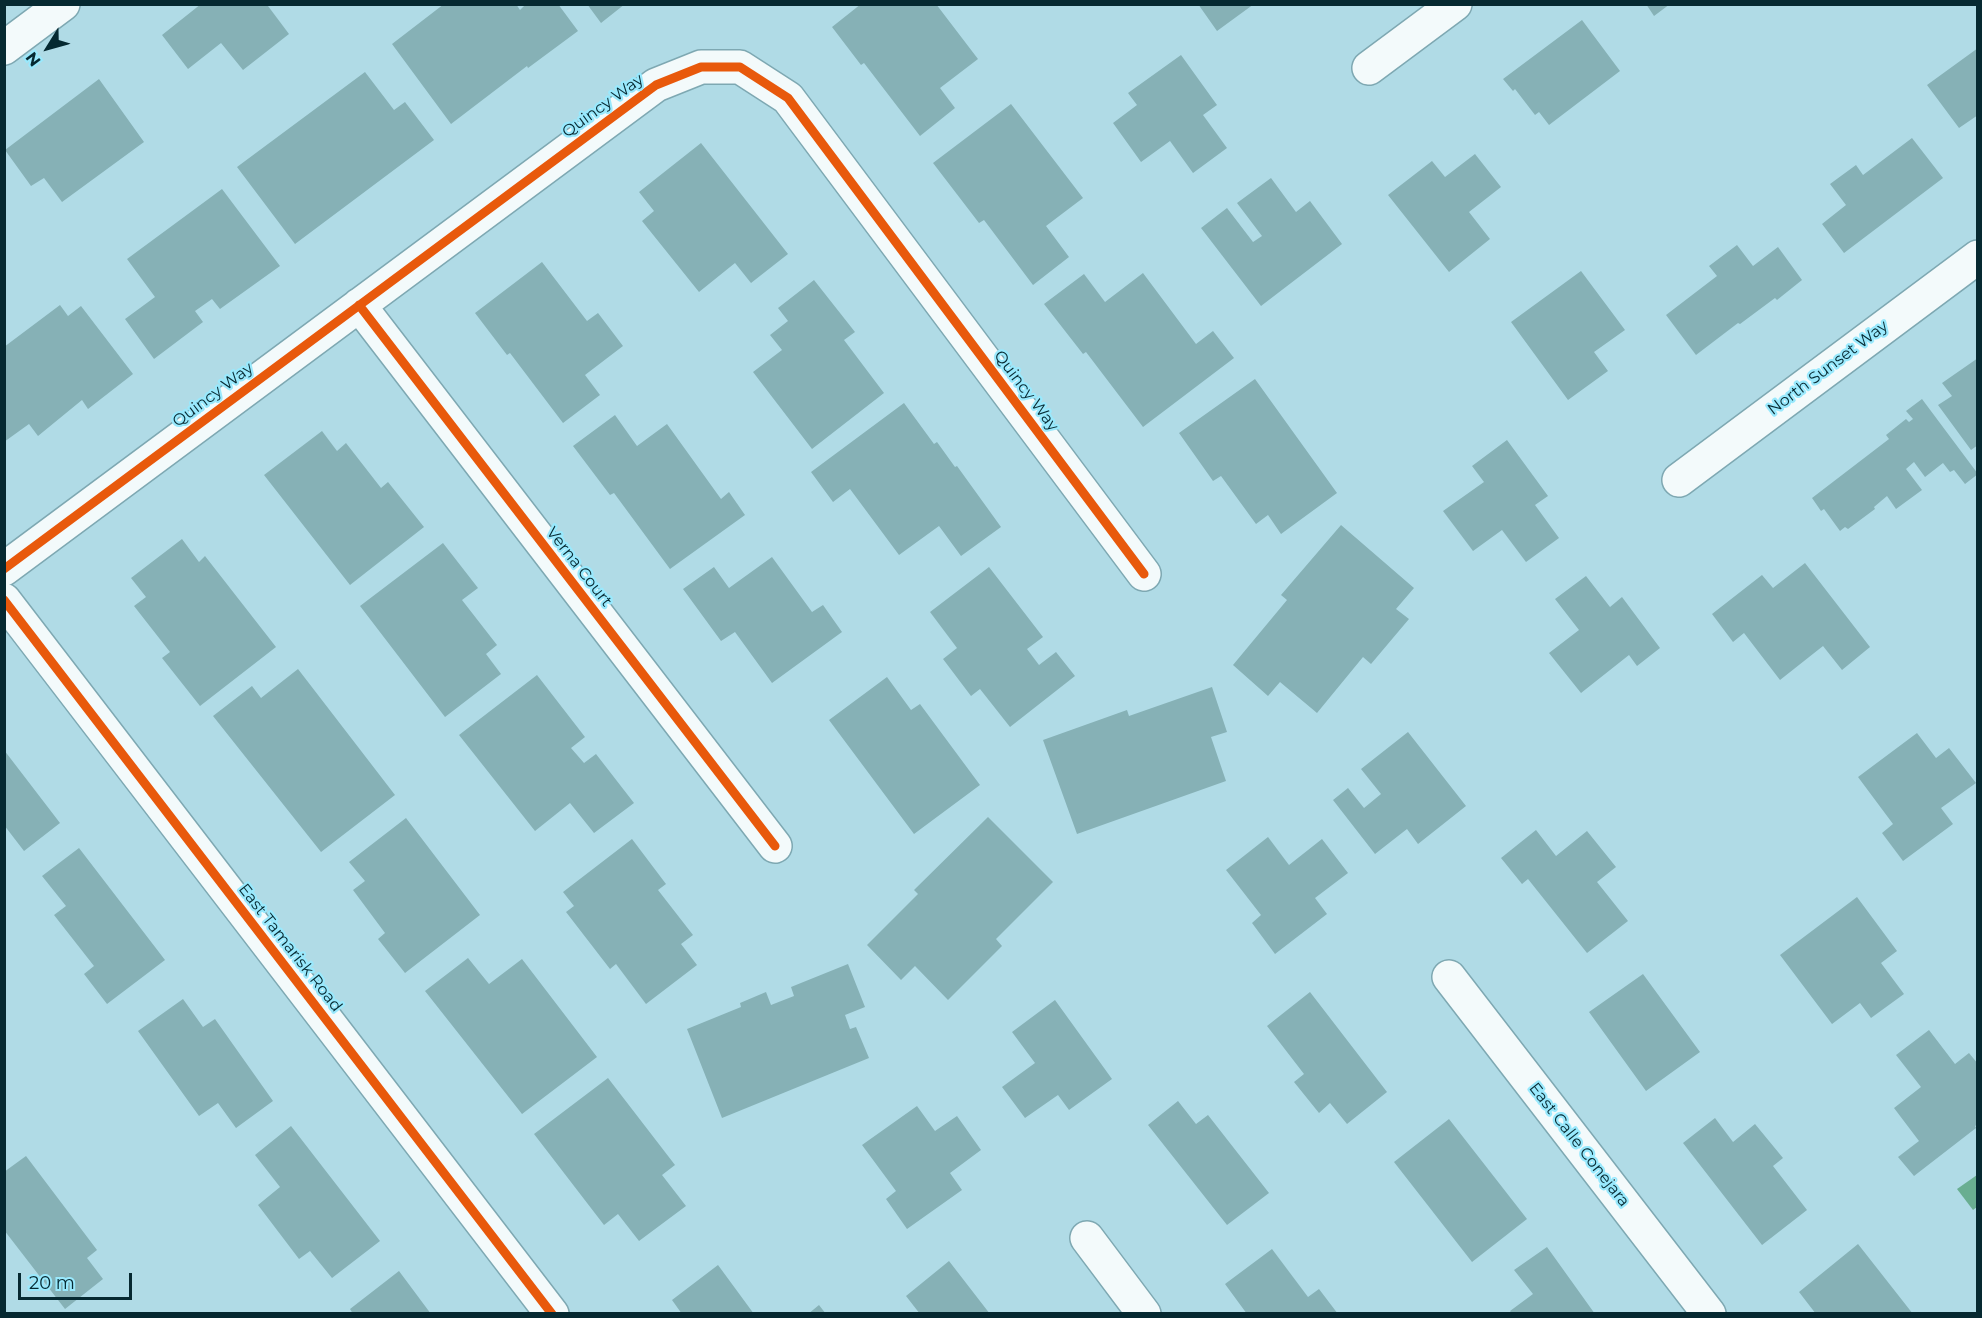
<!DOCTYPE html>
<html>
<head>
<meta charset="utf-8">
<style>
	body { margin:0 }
	#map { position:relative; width:1982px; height:1318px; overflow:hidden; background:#b0dbe6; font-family:Montserrat,sans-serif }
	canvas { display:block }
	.frame { position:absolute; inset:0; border:6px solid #062931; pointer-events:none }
	.north { position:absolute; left:18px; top:18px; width:60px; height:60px; -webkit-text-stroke:4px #99e9fd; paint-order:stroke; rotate:233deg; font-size:16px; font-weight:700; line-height:24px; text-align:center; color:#062931 }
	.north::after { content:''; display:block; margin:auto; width:21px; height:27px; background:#062931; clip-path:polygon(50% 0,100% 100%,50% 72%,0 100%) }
	.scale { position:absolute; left:18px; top:1273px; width:114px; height:27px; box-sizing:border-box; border:3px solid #062931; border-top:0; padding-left:8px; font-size:18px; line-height:21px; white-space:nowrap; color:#062931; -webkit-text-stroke:4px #99e9fd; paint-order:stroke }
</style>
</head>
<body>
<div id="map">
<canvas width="1982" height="1318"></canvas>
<div class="frame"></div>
<div class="north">N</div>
<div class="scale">20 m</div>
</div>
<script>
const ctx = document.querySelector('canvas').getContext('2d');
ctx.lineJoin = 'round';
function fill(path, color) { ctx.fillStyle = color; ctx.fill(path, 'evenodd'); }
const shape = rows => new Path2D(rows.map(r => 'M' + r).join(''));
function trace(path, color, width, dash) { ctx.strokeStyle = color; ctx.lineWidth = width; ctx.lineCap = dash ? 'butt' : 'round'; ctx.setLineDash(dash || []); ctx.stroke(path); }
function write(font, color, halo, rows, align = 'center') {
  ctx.font = font + ' Montserrat,sans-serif'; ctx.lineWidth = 4.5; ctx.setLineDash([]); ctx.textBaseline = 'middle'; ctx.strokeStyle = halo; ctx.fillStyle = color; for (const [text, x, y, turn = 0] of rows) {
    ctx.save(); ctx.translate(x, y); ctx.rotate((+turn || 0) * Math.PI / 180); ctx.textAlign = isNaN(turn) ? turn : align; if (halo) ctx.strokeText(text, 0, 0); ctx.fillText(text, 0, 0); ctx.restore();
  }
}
const water = shape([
	[1977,1175,1977,1207,1973,1210,1957,1189]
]);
const building = shape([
	[201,4,270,4,268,6,289,34,243,70,221,43,188,69,162,35],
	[444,4,516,4,520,10,526,4,558,4,578,31,528,68,527,66,451,124,392,44],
	[587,4,625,4,601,23],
	[861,4,936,4,978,59,940,88,955,108,920,136,864,63,861,65,832,27],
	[1198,4,1254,4,1217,31],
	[1646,4,1670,4,1654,16],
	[1582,20,1620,71,1549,125,1539,112,1535,115,1515,89,1513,91,1503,79],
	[1978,48,1978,115,1959,128,1927,85],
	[1181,55,1217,105,1203,115,1227,148,1193,173,1170,141,1141,162,1113,123,1137,105,1128,93],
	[365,72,394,110,405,102,434,140,295,244,237,167],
	[99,79,144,142,62,202,44,178,31,186,5,150],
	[1011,104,1083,198,1046,226,1069,257,1033,285,984,220,979,223,933,163],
	[1912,138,1943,178,1844,253,1822,224,1846,205,1830,184,1856,165,1863,175],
	[701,143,788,254,751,283,735,263,699,292,642,221,654,211,639,192],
	[1475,154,1501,187,1469,212,1490,239,1449,272,1388,195,1432,161,1445,177],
	[1271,178,1296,212,1310,201,1342,244,1261,306,1201,228,1227,208,1253,242,1262,236,1237,203],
	[222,189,280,266,220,309,212,299,195,311,203,322,154,359,125,319,155,297,127,259],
	[1737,245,1753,266,1778,247,1802,280,1777,300,1775,298,1740,324,1738,323,1696,355,1666,315,1717,276,1709,266],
	[542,262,587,321,598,313,623,346,585,375,600,395,563,423,510,353,507,355,475,313],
	[1581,271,1625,330,1594,352,1608,371,1568,400,1511,322],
	[1143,273,1196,344,1213,331,1234,358,1143,427,1086,352,1083,354,1044,304,1084,274,1105,302],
	[814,280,855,332,844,340,884,393,812,449,753,372,782,350,770,335,788,321,778,308],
	[60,305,68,316,81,306,133,374,88,409,82,400,38,436,29,424,4,442,4,347],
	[1978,358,1978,445,1971,450,1938,405,1952,396,1942,383],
	[1255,379,1337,493,1281,534,1268,515,1256,524,1221,476,1213,481,1179,433],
	[1922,399,1978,474,1965,484,1954,470,1950,472,1943,463,1925,477,1914,462,1906,469,1922,490,1896,509,1887,496,1874,507,1875,509,1848,529,1845,527,1840,531,1824,509,1821,511,1812,498,1889,439,1886,435,1906,419,1909,422,1913,419,1906,411],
	[904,403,934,444,937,442,955,467,957,466,1001,527,961,556,939,526,899,555,850,489,833,502,811,472],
	[615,415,637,446,667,424,721,499,729,492,745,515,670,569,614,493,610,495,573,446],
	[322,431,337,451,346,443,381,488,388,482,424,527,350,585,264,475],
	[1507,440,1548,496,1535,505,1559,538,1526,562,1502,530,1473,551,1443,511,1484,482,1472,466],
	[1341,525,1414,588,1396,609,1409,619,1371,664,1363,657,1317,713,1280,682,1268,696,1233,665,1287,600,1281,595],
	[182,539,199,562,205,556,276,647,200,706,162,658,170,652,134,606,146,597,131,578],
	[443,543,478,588,462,600,497,645,486,654,501,674,445,717,360,606],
	[772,557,812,612,823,605,842,632,772,683,735,632,721,641,683,589,714,567,729,588],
	[1805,563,1870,647,1842,670,1823,646,1780,680,1744,633,1733,642,1712,614,1762,575,1773,588],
	[989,567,1043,637,1027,649,1039,665,1056,652,1075,676,1010,727,980,689,971,696,943,659,957,648,930,612],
	[1586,576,1610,607,1622,597,1660,648,1637,666,1629,655,1581,693,1549,653,1579,630,1555,599],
	[298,669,395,795,321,852,213,716,252,686,261,698],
	[537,675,585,737,571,748,584,763,596,754,634,803,594,833,570,803,535,831,459,735],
	[887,677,911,710,920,704,980,785,914,834,829,720],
	[1212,687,1227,732,1211,737,1226,781,1077,834,1043,740,1127,710,1129,716],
	[1408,732,1466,806,1418,844,1407,829,1375,854,1333,800,1348,788,1364,808,1381,794,1361,769],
	[1917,733,1936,758,1949,748,1976,783,1941,808,1953,824,1903,861,1882,833,1893,824,1858,777],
	[4,750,60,823,24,851,4,825],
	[988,817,1053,882,996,939,1002,946,948,1000,915,966,901,980,867,945,918,894,914,890],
	[406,818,480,915,405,973,378,939,385,933,353,890,365,881,349,862],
	[1536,830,1556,856,1587,831,1616,867,1597,882,1628,921,1587,953,1528,879,1522,884,1501,858],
	[1268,837,1289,865,1322,839,1348,873,1315,898,1327,914,1275,954,1252,923,1261,915,1226,870],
	[632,839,666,884,658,890,693,935,681,944,697,965,646,1004,616,964,610,969,566,912,574,906,563,892],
	[79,848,165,960,107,1004,84,974,94,966,54,915,66,906,42,876],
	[1857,897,1897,951,1881,963,1904,994,1871,1018,1860,1003,1832,1024,1780,955],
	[468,958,489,984,522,959,597,1057,522,1114,425,991],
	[848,964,865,1007,845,1015,850,1029,856,1027,869,1058,722,1118,687,1029,741,1007,740,1003,766,992,771,1005,794,996,791,987],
	[1643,974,1700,1052,1646,1091,1589,1012],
	[1310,992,1387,1092,1347,1124,1330,1103,1319,1113,1294,1082,1304,1074,1267,1026],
	[183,999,203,1027,215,1019,273,1101,236,1128,218,1103,199,1116,138,1031],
	[1055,1000,1112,1079,1069,1110,1058,1095,1025,1118,1002,1087,1035,1063,1012,1032],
	[1929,1030,1955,1064,1969,1053,1978,1064,1978,1124,1975,1126,1976,1128,1914,1176,1898,1157,1919,1141,1894,1108,1921,1087,1896,1055],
	[608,1078,675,1165,662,1175,686,1206,639,1241,618,1214,604,1225,534,1134],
	[1178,1101,1196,1124,1208,1115,1269,1193,1227,1225,1148,1125],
	[917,1106,935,1131,957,1116,981,1150,950,1173,962,1190,907,1229,886,1199,896,1191,862,1145],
	[1715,1118,1733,1142,1755,1124,1783,1158,1773,1166,1807,1210,1762,1245,1683,1143],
	[1449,1119,1527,1219,1472,1262,1394,1162],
	[291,1126,380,1241,332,1278,310,1251,299,1259,258,1205,280,1187,255,1155],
	[26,1156,97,1250,87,1258,103,1279,65,1309,4,1230,4,1172],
	[1858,1244,1913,1314,1816,1314,1799,1292],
	[1547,1247,1595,1314,1512,1314,1510,1311,1533,1294,1514,1270],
	[1272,1249,1308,1297,1319,1289,1338,1314,1247,1314,1225,1284],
	[949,1261,990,1314,920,1314,906,1296],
	[718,1265,754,1314,682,1314,672,1300],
	[399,1271,431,1314,353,1314,350,1309],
	[819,1305,826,1314,808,1314]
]);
const minor = shape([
	[4,48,63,4],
	[1369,68,1455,4],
	[359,305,775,846],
	[1679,480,1978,257],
	[4,569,656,85,701,67,740,67,788,98,1144,574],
	[4,600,552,1314],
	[1449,977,1709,1314],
	[1087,1238,1144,1314]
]);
const cycleway = shape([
	[359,305,775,846],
	[4,569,656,85,701,67,740,67,788,98,1144,574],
	[4,600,552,1314]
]);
const streetNames = [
	["Quincy Way",603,106,-36],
	["North Sunset Way",1828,368,-37],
	["Quincy Way",1026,391,53],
	["Quincy Way",213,395,-37],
	["Verna Court",579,567,52],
	["East Tamarisk Road",290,948,52],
	["East Calle Conejara",1579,1145,52]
];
fill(water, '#69ae91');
fill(building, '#86b1b6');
trace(minor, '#7ea8b2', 36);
trace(minor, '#f3fafb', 33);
trace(cycleway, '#e8590c', 9);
write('16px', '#062931', '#99e9fd', streetNames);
</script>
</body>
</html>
